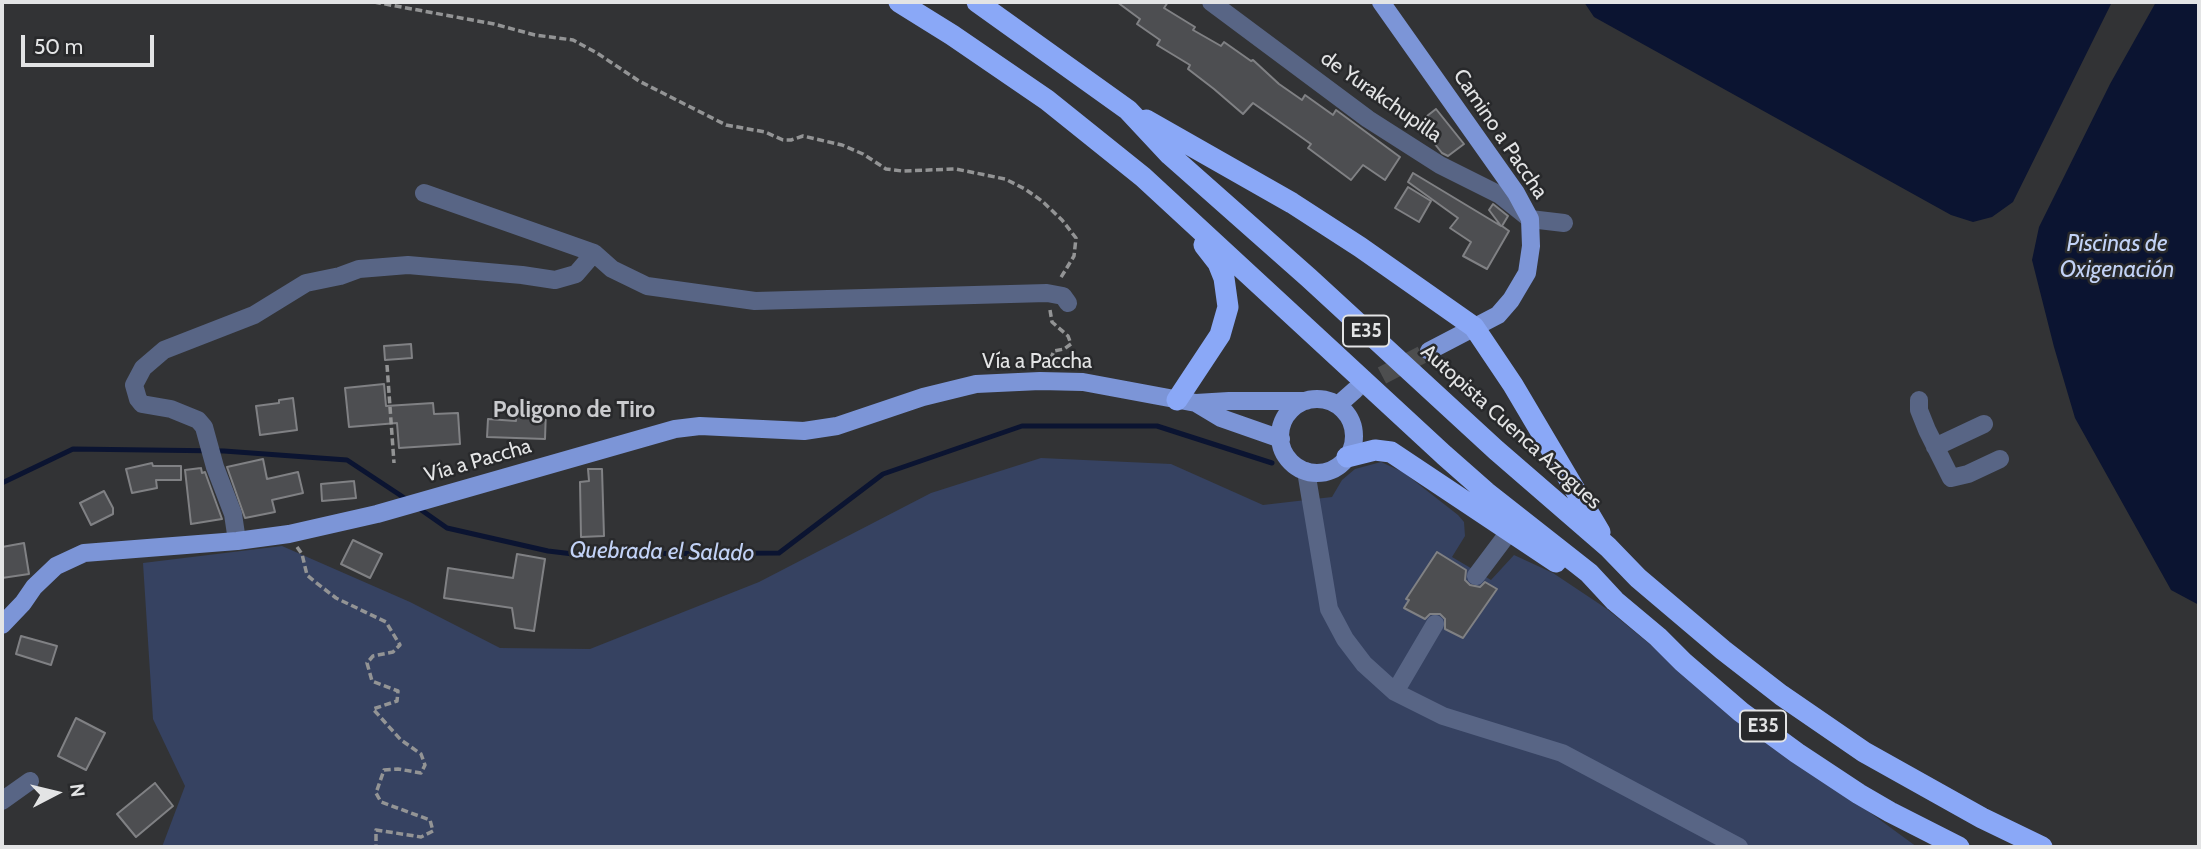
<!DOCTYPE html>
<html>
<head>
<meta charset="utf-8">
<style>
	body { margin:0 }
	#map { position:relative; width:2201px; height:849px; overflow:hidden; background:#323335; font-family:Cabin,sans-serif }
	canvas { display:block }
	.frame { position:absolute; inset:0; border:4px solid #e3e4e5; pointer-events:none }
	.north { position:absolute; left:21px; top:758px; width:70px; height:70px; -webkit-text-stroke:5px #28292b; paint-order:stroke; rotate:83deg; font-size:19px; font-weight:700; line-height:28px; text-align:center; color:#e3e4e5 }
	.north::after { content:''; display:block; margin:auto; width:24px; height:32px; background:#e3e4e5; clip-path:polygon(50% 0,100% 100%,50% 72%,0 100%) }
	.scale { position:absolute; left:21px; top:35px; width:133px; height:32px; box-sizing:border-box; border:4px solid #e3e4e5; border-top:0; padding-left:9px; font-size:21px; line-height:24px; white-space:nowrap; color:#e3e4e5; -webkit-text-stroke:5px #28292b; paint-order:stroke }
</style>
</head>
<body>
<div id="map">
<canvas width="2201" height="849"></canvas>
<div class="frame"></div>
<div class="north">N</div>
<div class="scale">50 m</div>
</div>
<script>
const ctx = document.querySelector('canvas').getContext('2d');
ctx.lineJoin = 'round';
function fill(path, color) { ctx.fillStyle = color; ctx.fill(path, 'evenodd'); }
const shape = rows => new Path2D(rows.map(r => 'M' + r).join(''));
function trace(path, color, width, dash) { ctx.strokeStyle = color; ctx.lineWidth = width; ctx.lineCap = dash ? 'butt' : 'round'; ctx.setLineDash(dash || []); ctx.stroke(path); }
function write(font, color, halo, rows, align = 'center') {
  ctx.font = font + ' Cabin,sans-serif'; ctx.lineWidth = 5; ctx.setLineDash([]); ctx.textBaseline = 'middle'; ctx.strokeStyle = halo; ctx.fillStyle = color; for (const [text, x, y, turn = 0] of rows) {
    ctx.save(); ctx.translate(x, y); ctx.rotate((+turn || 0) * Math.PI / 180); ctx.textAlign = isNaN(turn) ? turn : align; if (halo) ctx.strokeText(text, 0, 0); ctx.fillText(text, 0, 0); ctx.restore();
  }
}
const green = shape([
	[1041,458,1171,464,1263,505,1332,497,1342,480,1355,469,1381,462,1403,472,1458,515,1464,522,1465,536,1452,557,1491,580,1514,555,1553,573,1607,609,1730,710,1917,847,162,847,185,786,153,719,143,563,282,546,410,602,500,648,590,649,759,582,931,493]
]);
const water = shape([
	[1584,2,2112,2,2013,202,1992,217,1973,222,1951,215,1594,17],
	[2156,2,2199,2,2199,605,2171,590,2075,418,2054,347,2032,260,2039,227,2110,84]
]);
const stream = shape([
	[2,483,73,449,224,451,347,460,409,501],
	[417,507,447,528,548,551,573,554,779,553,883,474,1022,426,1157,426,1272,463]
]);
const building = shape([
	[1117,2,1168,2,1164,8,1195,27,1193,30,1221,46,1224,42,1251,61,1253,60,1279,84,1302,100,1305,95,1333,115,1336,110,1400,157,1385,180,1363,165,1351,180,1308,148,1311,144,1253,103,1243,114,1214,89,1188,69,1190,65,1157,45,1160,40,1137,24,1140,19,1117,2],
	[1436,109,1464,144,1448,156,1442,153,1418,123,1436,109],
	[1413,173,1501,226,1489,210,1493,204,1508,216,1502,226,1509,231,1487,269,1463,256,1471,242,1450,228,1458,218,1408,182,1413,173],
	[1408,187,1431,201,1419,222,1395,208,1408,187],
	[411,344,412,358,385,360,384,346,411,344],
	[384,384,386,406,433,403,434,414,458,413,460,444,399,448,397,423,349,427,345,388,384,384],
	[293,398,297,430,260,435,256,406,279,403,279,400,293,398],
	[517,408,546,409,545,439,487,437,488,419,516,421,517,408],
	[263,459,267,479,298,472,303,493,272,500,275,512,245,518,227,467,263,459],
	[152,463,153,466,181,466,181,480,156,480,157,488,132,493,126,469,152,463],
	[201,468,202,473,205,472,222,519,191,524,185,470,201,468],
	[588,469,602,469,604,536,581,537,580,482,589,481,588,469],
	[354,481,356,498,322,501,321,484,354,481],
	[104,491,113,508,113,514,91,525,80,503,104,491],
	[353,540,382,554,370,578,341,564,353,540],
	[24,543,29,574,2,578,2,547,24,543],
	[1437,552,1466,570,1465,580,1470,585,1480,587,1485,582,1497,589,1463,638,1445,629,1445,619,1440,614,1430,614,1425,619,1404,608,1409,600,1406,599,1437,552],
	[517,554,545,559,534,631,515,628,512,608,444,598,448,568,513,578,517,554],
	[21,636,57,646,51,665,16,654,21,636],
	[76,718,105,733,86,770,58,756,76,718],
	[155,783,173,806,136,837,117,814,155,783]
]);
const majorTunnel = shape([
	[1358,388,1429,351]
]);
const path = shape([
	[374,2,494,24,535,35,573,40,597,53,639,81,726,125,765,132,783,140,791,140,803,136,842,145,863,154,886,169,902,171,956,169,1005,179,1025,189,1042,201,1062,220,1076,238,1074,256,1060,279],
	[1050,310,1052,322,1068,336,1071,344,1064,349,1054,351,1050,360,1057,363],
	[387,365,394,463],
	[297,547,302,554,307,575,314,581,336,598,386,622,400,645,393,652,373,656,367,663,372,681,398,691,397,701,373,709,401,740,421,754,425,765,421,773,398,769,384,770,376,793,381,802,430,820,433,831,421,837,376,830,376,847]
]);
const minor = shape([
	[1211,2,1368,119,1440,165,1500,195,1530,219,1564,223],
	[424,193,594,253],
	[1919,400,1919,410,1927,430,1951,478,1968,474,2000,459],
	[1935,447,1984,424],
	[1306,471,1329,609,1345,639,1364,664,1395,692,1443,716,1562,753,1739,847],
	[237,541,233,514,215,467,204,427,198,420,171,409,142,404,138,399,134,385,143,368,164,350,254,315,306,283,340,276,359,269,408,265,522,275,555,280,576,274,594,253,612,269,647,286,755,301,1047,293,1063,296,1068,303],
	[1476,576,1509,532],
	[1395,692,1435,624],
	[2,801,30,781]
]);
const major = shape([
	[1381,2,1516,193,1530,219,1531,246,1527,273,1511,300,1498,315,1429,351],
	'1280 436a37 37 0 1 1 74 0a37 37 0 1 1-74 0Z',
	[1196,403,1221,418,1281,439],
	[1338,405,1355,390],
	[2,625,23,603,34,587,56,566,84,553,237,541,289,534,377,514,675,429,700,426,804,431,837,426,923,397,976,384,1040,381,1083,382,1196,403,1229,401,1306,401]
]);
const highway = shape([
	[899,2,952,35,1047,100,1143,177,1444,455,1486,492,1589,573,1615,601,1658,637,1683,662,1741,712,1797,753,1859,794,1890,812,1959,847],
	[977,2,1128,110,1170,155,1309,278,1496,450,1608,547,1638,578,1723,650,1781,695,1864,752,1982,818,2042,847],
	[1146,120,1292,203,1360,247,1474,327,1513,385,1600,532],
	[1177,400,1220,335,1228,307,1224,278,1218,263,1204,245],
	[1347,457,1375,450,1391,452,1556,562]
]);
const shields = [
	[1366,331,46],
	[1763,726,46]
];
const shieldNames = [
	["E35",1366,331],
	["E35",1763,726]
];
const streetNames = [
	["de Yurakchupilla",1381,97,35],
	["Camino a Paccha",1500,134,56],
	["Vía a Paccha",1037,362],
	["Autopista Cuenca Azogues",1511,427,42],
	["Vía a Paccha",478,461,-16]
];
const waterNames = [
	["Piscinas de",2117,244],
	["Oxigenación",2117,270],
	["Quebrada el Salado",662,552,1]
];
const neighbourhoodNames = [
	["Poligono de Tiro",574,410]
];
fill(green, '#364261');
fill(water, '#0b1431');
trace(stream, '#0b1431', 5);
fill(building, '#4d4e51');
trace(building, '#808184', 2);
trace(majorTunnel, '#4d4e4f', 18, [18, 9]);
trace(path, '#939495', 3.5, [7, 3.5]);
trace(minor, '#586585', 18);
trace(major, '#7c95d7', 18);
trace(highway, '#8aa8f7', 21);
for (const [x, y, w] of shields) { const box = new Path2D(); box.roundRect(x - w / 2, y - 15.5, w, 31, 5); ctx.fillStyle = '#28292b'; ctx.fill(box); trace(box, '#e3e4e5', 2); }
write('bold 19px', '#e3e4e5', null, shieldNames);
write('21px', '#e3e4e5', '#28292b', streetNames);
write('italic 23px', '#c2d2f6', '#28292b', waterNames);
write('bold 23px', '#cacbce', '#28292b', neighbourhoodNames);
</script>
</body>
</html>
